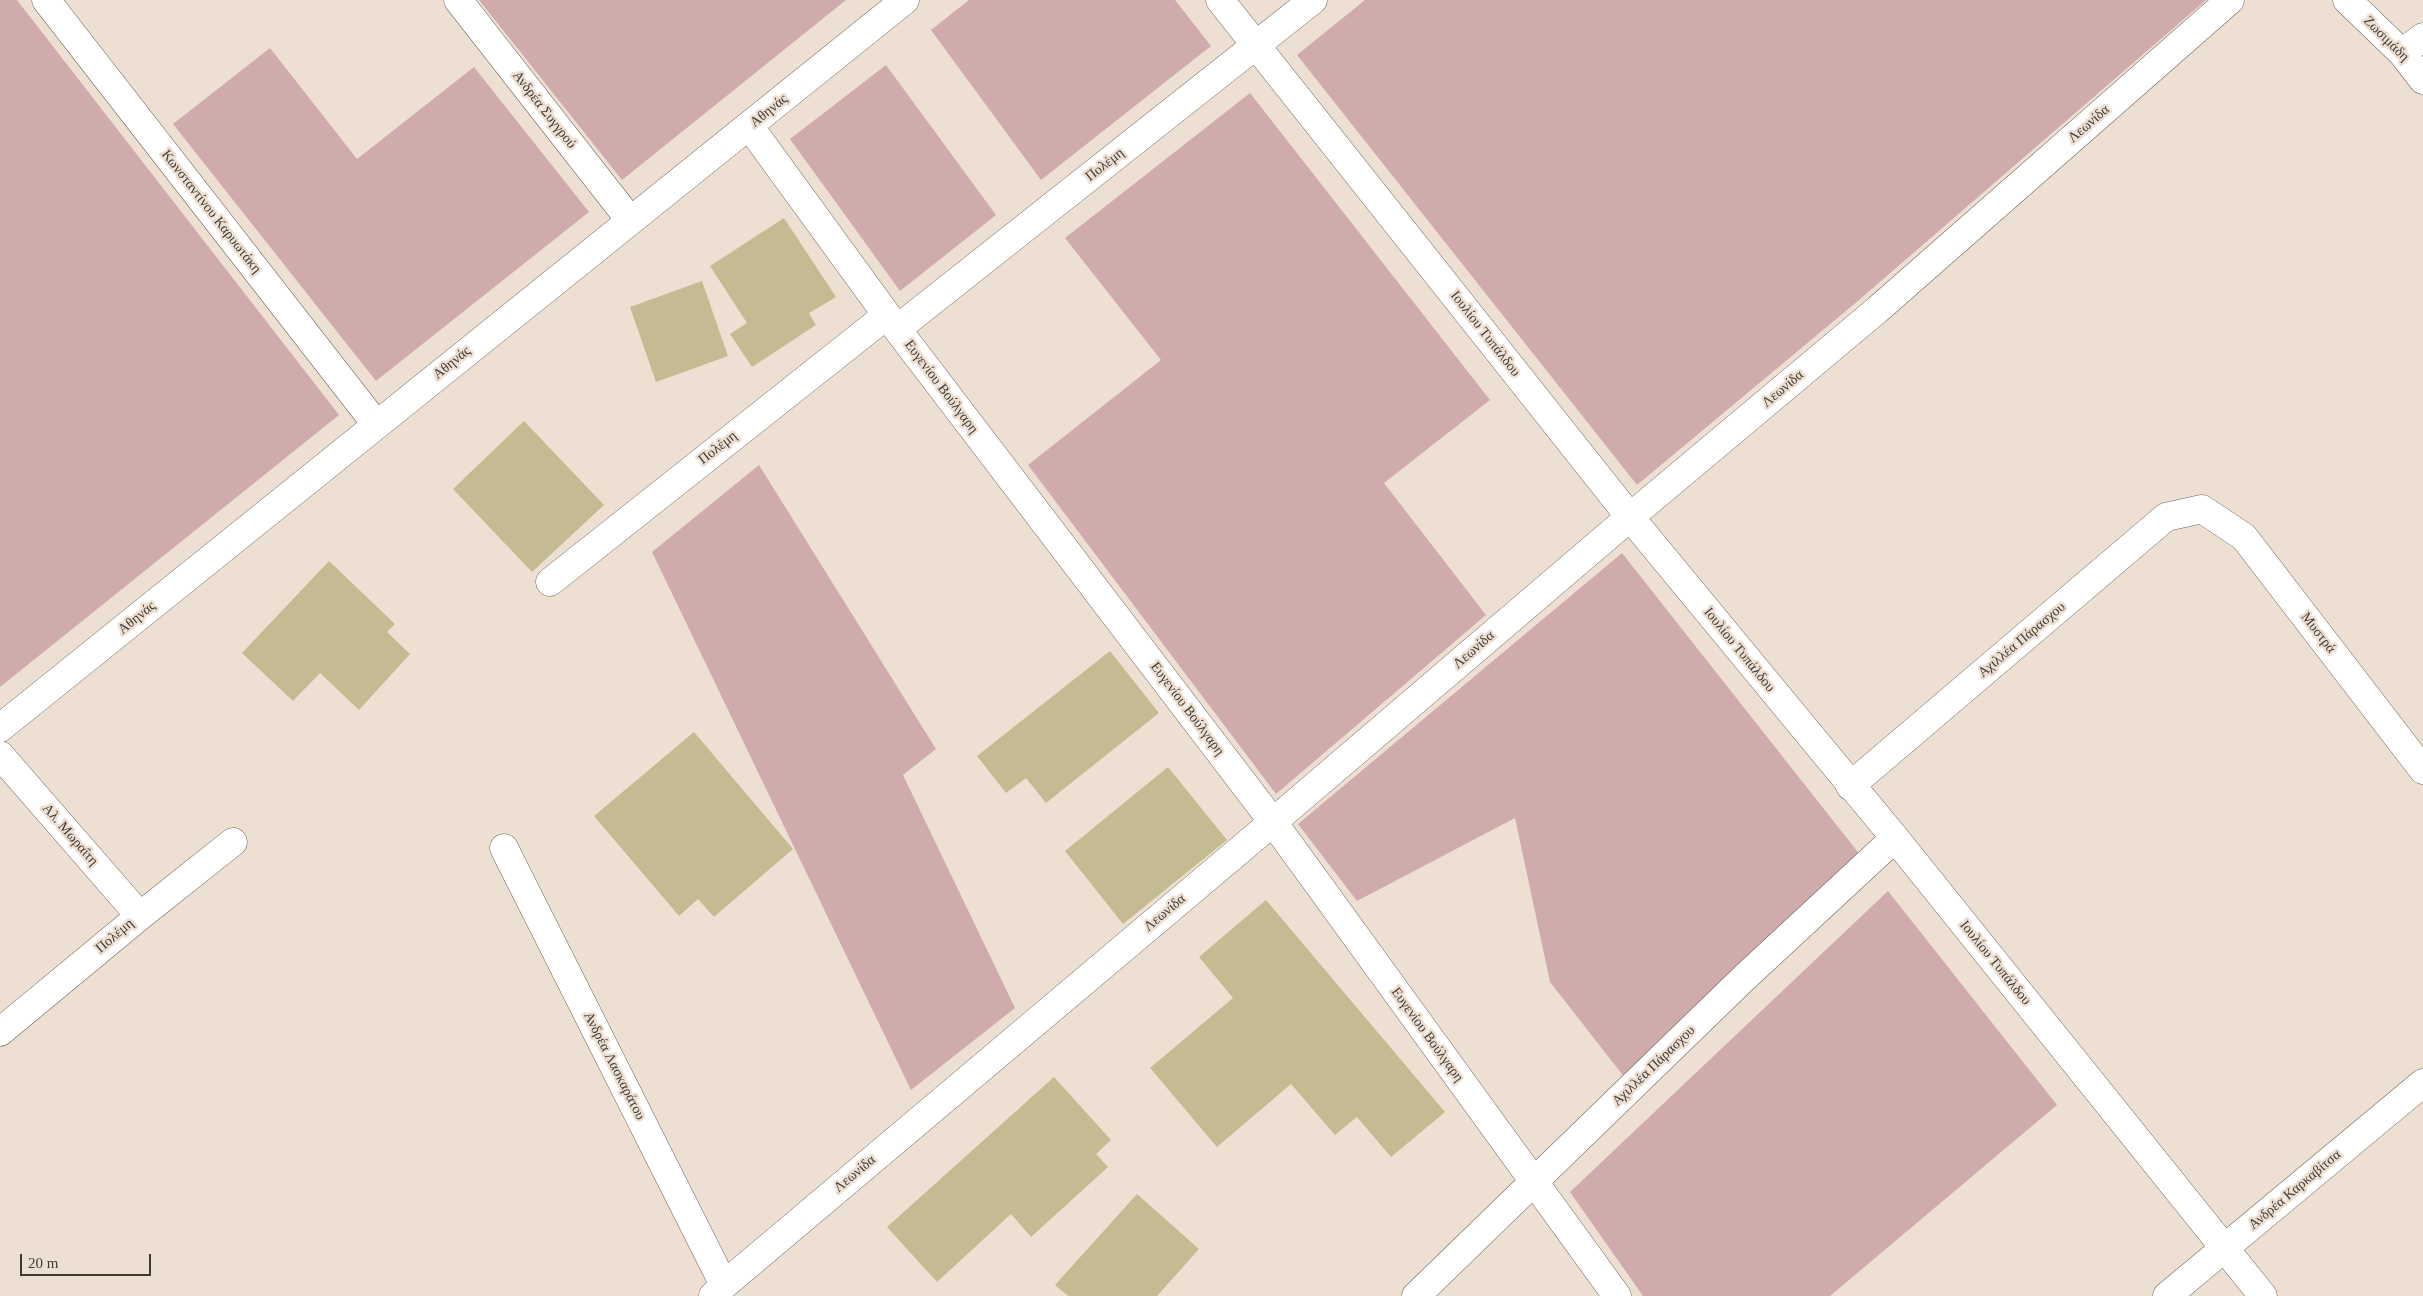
<!DOCTYPE html>
<html>
<head>
<meta charset="utf-8">
<style>
	body { margin:0 }
	#map { position:relative; width:2423px; height:1296px; overflow:hidden; background:#ede0d2; font-family:Georgia,serif }
	canvas { display:block }
	.scale { position:absolute; left:20px; top:1254px; width:131px; height:22px; box-sizing:border-box; border:2px solid #403a35; border-top:0; padding-left:6px; font-size:15px; line-height:18px; white-space:nowrap; color:#403a35; -webkit-text-stroke:4px #ede0d2; paint-order:stroke }
</style>
</head>
<body>
<div id="map">
<canvas width="2423" height="1296"></canvas>
<div class="scale">20 m</div>
</div>
<script>
const ctx = document.querySelector('canvas').getContext('2d');
ctx.lineJoin = 'round';
function fill(path, color) { ctx.fillStyle = color; ctx.fill(path, 'evenodd'); }
const shape = rows => new Path2D(rows.map(r => 'M' + r).join(''));
function trace(path, color, width, dash) { ctx.strokeStyle = color; ctx.lineWidth = width; ctx.lineCap = dash ? 'butt' : 'round'; ctx.setLineDash(dash || []); ctx.stroke(path); }
function write(font, color, halo, rows, align = 'center') {
  ctx.font = font + ' Georgia,serif'; ctx.lineWidth = 5; ctx.setLineDash([]); ctx.textBaseline = 'middle'; ctx.strokeStyle = halo; ctx.fillStyle = color; for (const [text, x, y, turn = 0] of rows) {
    ctx.save(); ctx.translate(x, y); ctx.rotate((+turn || 0) * Math.PI / 180); ctx.textAlign = isNaN(turn) ? turn : align; if (halo) ctx.strokeText(text, 0, 0); ctx.fillText(text, 0, 0); ctx.restore();
  }
}
const green = shape([
	[0,0,17,0,339,415,0,687],
	[479,0,846,0,622,180],
	[969,0,1175,0,1211,46,1041,180,931,30],
	[1365,0,2206,0,1859,300,1637,485,1297,55],
	[270,48,357,159,474,67,589,212,376,381,173,124],
	[886,65,996,215,900,291,790,139],
	[1250,93,1490,400,1384,483,1486,615,1276,794,1028,465,1161,360,1065,238],
	[759,465,936,749,903,775,1015,1008,911,1090,652,552],
	[1622,553,1861,856,1625,1078,1550,982,1515,818,1357,901,1298,824],
	[1888,891,2057,1105,1830,1296,1643,1296,1570,1192]
]);
const building = shape([
	[784,218,836,297,809,313,816,325,752,367,730,334,747,323,710,266],
	[702,281,728,356,656,382,630,307],
	[524,421,604,505,532,572,453,489],
	[329,561,395,624,387,632,410,654,359,710,320,673,293,701,242,653],
	[1110,651,1159,713,1046,803,1026,778,1006,793,977,756],
	[694,732,793,849,714,917,698,899,679,916,594,816],
	[1168,767,1227,840,1123,924,1065,851],
	[1266,900,1445,1112,1391,1157,1357,1117,1335,1135,1291,1084,1217,1147,1150,1068,1233,998,1199,957],
	[1054,1077,1111,1140,1096,1154,1108,1167,1031,1237,1011,1214,937,1282,887,1227],
	[1137,1194,1199,1249,1157,1296,1068,1296,1055,1285]
]);
const minor = shape([
	[46,0,376,424],
	[458,0,630,220],
	[2347,0,2402,53,2423,80],
	[2402,53,2423,37],
	[750,127,897,329,1273,822,1617,1296],
	[897,329,1313,0],
	[550,582,887,315],
	[0,728,905,0],
	[0,755,140,916],
	[1850,786,2166,517,2202,509,2244,537,2423,770],
	[504,848,724,1285],
	[0,1032,140,916,233,842],
	[713,1296,724,1285,1273,822,1630,517,1877,310,2230,0],
	[1416,1296,1744,978,1895,838],
	[2167,1296,2423,1083]
]);
const tertiary = shape([
	[1220,0,1630,517,1895,838,2263,1296]
]);
const streetNames = [
	["Ζωσιμάδη",2386,39,45],
	["Ανδρέα Συγγρού",544,110,52],
	["Αθηνάς",769,111,-39],
	["Λεωνίδα",2089,124,-41],
	["Πολέμη",1105,165,-38],
	["Κωνσταντίνου Καρυωτάκη",211,212,52],
	["Ιουλίου Τυπάλδου",1485,334,52],
	["Αθηνάς",452,363,-39],
	["Ευγενίου Βούλγαρη",941,387,53],
	["Λεωνίδα",1783,389,-40],
	["Πολέμη",718,448,-38],
	["Αθηνάς",137,618,-39],
	["Μυστρά",2318,633,52],
	["Αχιλλέα Πάρασχου",2022,640,-40],
	["Λεωνίδα",1474,650,-41],
	["Ιουλίου Τυπάλδου",1739,650,51],
	["Ευγενίου Βούλγαρη",1187,709,53],
	["Αλ. Μωραΐτη",70,835,49],
	["Λεωνίδα",1165,913,-40],
	["Πολέμη",115,936,-40],
	["Ιουλίου Τυπάλδου",1995,963,51],
	["Ευγενίου Βούλγαρη",1427,1035,54],
	["Ανδρέα Λασκαράτου",614,1066,63],
	["Αχιλλέα Πάρασχου",1654,1066,-44],
	["Λεωνίδα",855,1174,-40],
	["Ανδρέα Καρκαβίτσα",2295,1190,-40]
];
fill(green, '#cfabac');
fill(building, '#c4bb92');
trace(minor, '#6f6458', 29);
trace(tertiary, '#6f6458', 29);
trace(minor, '#fff', 28);
trace(tertiary, '#fff', 28);
write('14px', '#403a35', '#ede0d2', streetNames);
</script>
</body>
</html>
